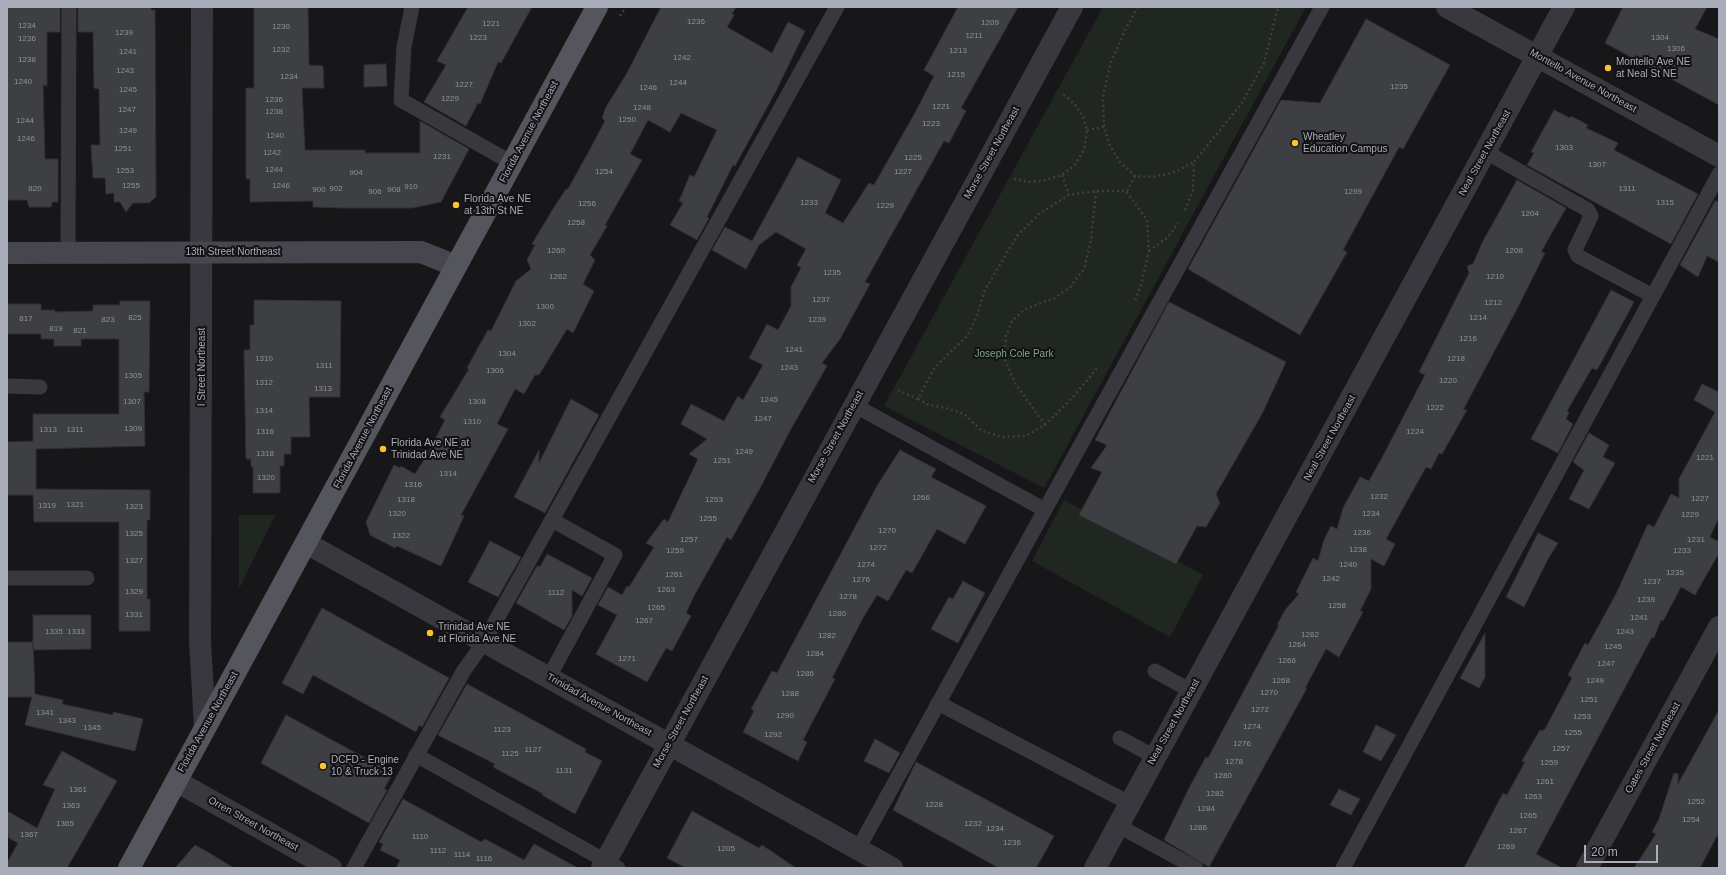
<!DOCTYPE html>
<html>
<head>
<meta charset="utf-8">
<style>
	body { margin:0 }
	#map { position:relative; width:1726px; height:875px; overflow:hidden; background:#171719; font-family:Arial,sans-serif }
	canvas { display:block }
	.frame { position:absolute; inset:0; border:8px solid #a9acb9; pointer-events:none }
	.scale { position:absolute; left:1584px; top:845px; width:74px; height:18px; box-sizing:border-box; border:2px solid #a9acb9; border-top:0; padding-left:5px; font-size:12px; line-height:14px; white-space:nowrap; color:#a9acb9; -webkit-text-stroke:3px #121214; paint-order:stroke }
</style>
</head>
<body>
<div id="map">
<canvas width="1726" height="875"></canvas>
<div class="frame"></div>
<div class="scale">20 m</div>
</div>
<script>
const ctx = document.querySelector('canvas').getContext('2d');
ctx.lineJoin = 'round';
function fill(path, color) { ctx.fillStyle = color; ctx.fill(path, 'evenodd'); }
const shape = rows => new Path2D(rows.map(r => 'M' + r).join(''));
function trace(path, color, width, dash) { ctx.strokeStyle = color; ctx.lineWidth = width; ctx.lineCap = dash ? 'butt' : 'round'; ctx.setLineDash(dash || []); ctx.stroke(path); }
function write(font, color, halo, rows, align = 'center') {
  ctx.font = font + ' Arial,sans-serif'; ctx.lineWidth = 4; ctx.setLineDash([]); ctx.textBaseline = 'middle'; ctx.strokeStyle = halo; ctx.fillStyle = color; for (const [text, x, y, turn = 0] of rows) {
    ctx.save(); ctx.translate(x, y); ctx.rotate((+turn || 0) * Math.PI / 180); ctx.textAlign = isNaN(turn) ? turn : align; if (halo) ctx.strokeText(text, 0, 0); ctx.fillText(text, 0, 0); ctx.restore();
  }
}
const green = shape([
	[1103,7,1306,7,1044,488,884,406],
	[1064,500,1203,575,1170,637,1032,561],
	[239,515,275,515,239,589]
]);
const building = shape([
	[7,7,60,7,60,32,47,32,47,86,43,85,45,159,58,159,58,202,52,202,51,207,29,207,27,200,7,200,7,7],
	[78,7,151,7,151,10,155,10,156,197,149,203,133,203,126,212,120,202,114,202,114,193,106,194,105,178,93,178,91,145,100,145,99,89,94,88,93,32,78,32,78,7],
	[254,7,308,7,309,65,323,66,324,88,302,88,305,150,365,150,365,153,420,153,420,121,469,149,441,202,412,208,344,208,313,207,313,201,250,202,250,179,246,179,246,88,254,88,254,7],
	[468,7,532,7,501,63,498,62,480,104,478,103,466,126,424,102,446,65,437,61,468,7],
	[661,7,736,7,732,14,734,15,727,27,772,53,788,22,805,31,776,91,735,166,733,165,707,217,709,218,697,240,670,225,683,203,679,201,690,175,694,177,717,130,681,113,670,132,648,120,630,154,642,160,605,225,607,226,590,255,595,260,583,284,594,291,573,333,567,329,539,375,535,375,524,394,515,389,497,424,508,429,461,515,464,516,441,566,397,546,395,548,370,535,366,522,394,465,400,468,401,466,415,474,426,457,445,420,440,417,469,369,467,368,479,346,488,330,491,331,516,281,531,269,527,260,535,245,532,244,553,209,566,189,568,189,588,153,605,121,602,118,606,107,627,73,661,7],
	[958,7,1018,7,961,108,966,111,949,143,944,141,865,282,870,284,840,339,822,363,827,366,791,429,760,488,731,540,727,537,694,596,686,613,691,616,672,651,666,648,647,682,596,654,617,615,598,605,608,587,622,595,627,586,629,587,654,547,646,543,664,519,668,522,698,459,689,454,707,439,681,424,691,404,724,421,738,396,743,400,763,365,749,358,767,324,778,330,791,306,791,287,801,268,797,265,806,249,776,232,759,245,746,269,712,250,725,227,752,241,798,157,841,180,825,213,843,223,869,183,874,185,916,111,934,76,924,70,958,7],
	[1623,7,1707,7,1695,29,1719,39,1719,105,1605,43,1623,7],
	[1366,19,1450,65,1403,149,1399,147,1343,250,1347,252,1300,335,1188,269,1281,100,1320,103,1366,19],
	[386,64,387,86,364,87,364,65,386,64],
	[1554,110,1570,118,1571,116,1588,125,1586,128,1618,143,1614,150,1698,194,1671,244,1527,165,1534,153,1531,152,1554,110],
	[1517,180,1566,208,1541,252,1545,253,1519,305,1463,410,1467,410,1442,454,1439,453,1431,469,1426,467,1386,539,1395,544,1384,566,1371,559,1371,589,1360,611,1363,612,1339,657,1326,649,1305,688,1307,688,1209,867,1164,840,1189,788,1206,757,1208,758,1279,625,1277,625,1285,610,1299,594,1296,592,1313,558,1318,561,1324,540,1331,526,1337,529,1343,508,1360,477,1369,481,1385,452,1425,375,1419,372,1469,273,1467,266,1473,264,1482,243,1517,180],
	[1715,201,1719,202,1719,262,1707,256,1698,277,1680,265,1715,201],
	[1611,290,1634,302,1597,370,1592,368,1567,411,1569,412,1566,419,1573,424,1558,453,1531,439,1611,290],
	[254,300,341,301,340,397,309,397,310,437,291,437,291,454,284,454,284,466,280,466,280,493,253,493,253,467,251,467,251,459,246,459,244,350,250,350,250,325,254,325,254,300],
	[120,301,150,301,149,392,144,392,145,446,36,449,36,489,150,490,150,520,147,520,147,599,150,599,150,631,119,631,119,522,34,522,33,495,7,495,7,442,33,441,33,414,119,414,119,339,81,339,81,346,54,346,54,339,41,339,41,334,7,334,7,304,41,304,41,310,55,310,55,312,93,311,93,305,120,305,120,301],
	[1169,302,1286,362,1263,412,1216,494,1220,503,1206,527,1197,526,1176,564,1079,515,1102,472,1091,468,1107,445,1095,440,1169,302],
	[1702,384,1719,392,1719,517,1710,537,1719,542,1719,553,1695,595,1681,587,1663,621,1661,620,1654,638,1652,637,1536,854,1562,868,1464,868,1503,793,1507,795,1525,762,1522,761,1540,730,1542,731,1545,729,1572,678,1568,675,1585,643,1588,645,1616,594,1648,524,1654,527,1671,494,1679,498,1679,479,1715,412,1694,400,1702,384],
	[571,399,599,415,545,513,514,497,539,450,539,463,571,399],
	[1589,433,1609,445,1603,457,1615,463,1589,509,1569,499,1584,470,1573,462,1589,433],
	[900,450,936,469,931,477,986,506,965,544,937,529,912,573,906,570,888,601,877,595,863,618,832,678,835,679,803,740,807,742,798,761,743,732,754,711,751,709,772,671,777,673,877,486,900,450],
	[1538,533,1558,543,1548,559,1524,607,1506,597,1538,533],
	[490,541,521,557,498,597,468,582,490,541],
	[547,554,592,578,582,596,572,590,572,616,564,630,516,603,537,566,540,567,547,554],
	[963,581,985,593,958,643,931,629,949,597,953,599,963,581],
	[322,608,449,678,422,727,419,725,416,732,313,675,303,694,282,683,322,608],
	[33,615,91,615,91,649,33,650,33,615],
	[1485,633,1485,677,1479,688,1460,678,1485,633],
	[7,642,33,642,35,694,63,700,62,704,113,715,113,712,143,719,135,751,25,725,32,697,7,697,7,642],
	[467,684,586,749,585,752,602,761,575,814,542,795,543,794,493,767,495,764,438,735,467,684],
	[1719,710,1719,832,1700,868,1634,868,1656,834,1652,832,1659,819,1674,773,1678,774,1678,784,1719,710],
	[286,715,393,773,384,789,387,790,369,823,261,763,286,715],
	[1376,725,1396,735,1381,761,1363,752,1376,725],
	[875,739,900,753,889,773,864,761,875,739],
	[62,751,117,781,67,868,7,868,7,863,18,843,9,838,7,830,7,811,37,828,55,789,43,785,62,751],
	[916,762,1054,836,1036,868,999,868,893,810,916,762],
	[1339,789,1360,799,1351,815,1330,805,1339,789],
	[403,799,481,842,485,839,524,860,534,844,578,868,396,868,400,860,380,850,383,844,379,842,403,799],
	[692,811,759,848,762,845,796,868,686,868,667,858,692,811],
	[195,845,206,851,234,868,175,868,195,845]
]);
const path = shape([
	[1138,7,1126,28,1111,62,1103,96,1104,127,1110,146,1120,162,1135,176,1153,177,1175,172,1194,162],
	[620,16,626,7],
	[1087,130,1104,127],
	[1062,175,1069,195],
	[1014,179,1028,182,1042,181,1062,175,1074,166,1084,150,1087,130,1083,117,1074,103,1061,93],
	[1127,191,1135,176],
	[1185,210,1193,190,1194,162,1242,103,1264,63,1278,7],
	[1149,251,1168,237,1178,223],
	[898,390,918,399,935,367,967,336,976,318,985,290,1017,236,1039,214,1069,195,1096,191,1126,191,1147,220,1149,251,1141,285,1135,301],
	[918,399,929,405,946,408,964,414,982,431,1003,437,1025,436,1045,425,1072,398,1099,366],
	[1045,425,1015,383,1004,357,1006,336,1012,321,1025,309,1055,298,1070,287,1084,269,1091,241,1096,191]
]);
const lane = shape([
	[412,7,404,47,401,100,512,163],
	[1486,152,1588,210,1591,216,1575,250,1578,256,1653,296],
	[68,253,69,7],
	[7,386,40,387],
	[854,405,1045,510],
	[7,578,87,578],
	[1155,671,1191,691],
	[549,677,615,555,552,520],
	[938,703,1129,803],
	[1120,738,1155,757],
	[416,755,618,868],
	[1117,825,1196,868],
	[858,849,1322,7],
	[354,868,463,672,484,642,837,7],
	[1343,868,1719,174]
]);
const street = shape([
	[202,7,200,641,205,728],
	[1447,7,1719,156],
	[306,543,892,868],
	[176,781,331,868],
	[602,868,1072,7],
	[1095,868,1564,7],
	[1587,868,1719,627]
]);
const secondary = shape([
	[7,253,421,252,456,266]
]);
const primary = shape([
	[129,868,597,7]
]);
const markers = [
	[1608,68,4,"#f8c530"],
	[1295,143,4,"#f8c530"],
	[456,205,4,"#f8c530"],
	[383,449,4,"#f8c530"],
	[430,633,4,"#f8c530"],
	[323,766,4,"#f8c530"]
];
const numberNames = [
	["1236",696,22],
	["1209",990,23],
	["1221",491,24],
	["1234",27,26],
	["1230",281,27],
	["1239",124,33],
	["1211",974,36],
	["1223",478,38],
	["1304",1660,38],
	["1236",27,39],
	["1306",1676,49],
	["1232",281,50],
	["1213",958,51],
	["1241",128,52],
	["1242",682,58],
	["1238",27,60],
	["1243",125,71],
	["1215",956,75],
	["1234",289,77],
	["1240",23,82],
	["1244",678,83],
	["1227",464,85],
	["1235",1399,87],
	["1246",648,88],
	["1245",128,90],
	["1229",450,99],
	["1236",274,100],
	["1221",941,107],
	["1248",642,108],
	["1247",127,110],
	["1238",274,112],
	["1250",627,120],
	["1244",25,121],
	["1223",931,124],
	["1249",128,131],
	["1240",275,136],
	["1246",26,139],
	["1303",1564,148],
	["1251",123,149],
	["1242",272,153],
	["1231",442,157],
	["1225",913,158],
	["1307",1597,165],
	["1244",274,170],
	["1253",125,171],
	["1254",604,172],
	["1227",903,172],
	["904",356,173],
	["1255",131,186],
	["1246",281,186],
	["910",411,187],
	["820",35,189],
	["902",336,189],
	["1311",1627,189],
	["900",319,190],
	["908",394,190],
	["906",375,192],
	["1299",1353,192],
	["1233",809,203],
	["1315",1665,203],
	["1256",587,204],
	["1229",885,206],
	["1204",1530,214],
	["1258",576,223],
	["1260",556,251],
	["1208",1514,251],
	["1235",832,273],
	["1262",558,277],
	["1210",1495,277],
	["1237",821,300],
	["1212",1493,303],
	["1300",545,307],
	["825",135,318],
	["1214",1478,318],
	["817",26,319],
	["823",108,320],
	["1239",817,320],
	["1302",527,324],
	["819",56,329],
	["821",80,331],
	["1216",1468,339],
	["1241",794,350],
	["1304",507,354],
	["1310",264,359],
	["1218",1456,359],
	["1311",324,366],
	["1243",789,368],
	["1306",495,371],
	["1305",133,376],
	["1220",1448,381],
	["1312",264,383],
	["1313",323,389],
	["1245",769,400],
	["1307",132,402],
	["1308",477,402],
	["1222",1435,408],
	["1314",264,411],
	["1247",763,419],
	["1310",472,422],
	["1309",133,429],
	["1313",48,430],
	["1311",75,430],
	["1316",265,432],
	["1224",1415,432],
	["1249",744,452],
	["1318",265,454],
	["1221",1705,458],
	["1251",722,461],
	["1314",448,474],
	["1320",266,478],
	["1316",413,485],
	["1232",1379,497],
	["1266",921,498],
	["1227",1700,499],
	["1318",406,500],
	["1253",714,500],
	["1321",75,505],
	["1319",47,506],
	["1323",134,507],
	["1320",397,514],
	["1234",1371,514],
	["1229",1690,515],
	["1255",708,519],
	["1270",887,531],
	["1236",1362,533],
	["1325",134,534],
	["1322",401,536],
	["1257",689,540],
	["1231",1696,540],
	["1272",878,548],
	["1238",1358,550],
	["1259",675,551],
	["1233",1682,551],
	["1327",134,561],
	["1274",866,565],
	["1240",1348,565],
	["1235",1675,573],
	["1261",674,575],
	["1242",1331,579],
	["1276",861,580],
	["1237",1652,582],
	["1263",666,590],
	["1329",134,592],
	["1112",556,593],
	["1278",848,597],
	["1239",1646,600],
	["1258",1337,606],
	["1265",656,608],
	["1280",837,614],
	["1331",134,615],
	["1241",1639,618],
	["1267",644,621],
	["1335",54,632],
	["1333",76,632],
	["1243",1625,632],
	["1262",1310,635],
	["1282",827,636],
	["1264",1297,645],
	["1245",1613,647],
	["1284",815,654],
	["1271",627,659],
	["1266",1287,661],
	["1247",1606,664],
	["1286",805,674],
	["1268",1281,681],
	["1249",1595,681],
	["1270",1269,693],
	["1288",790,694],
	["1251",1589,700],
	["1272",1260,710],
	["1341",45,713],
	["1290",785,716],
	["1253",1582,717],
	["1343",67,721],
	["1274",1252,727],
	["1345",92,728],
	["1123",502,730],
	["1255",1573,733],
	["1292",773,735],
	["1276",1242,744],
	["1257",1561,749],
	["1127",533,750],
	["1125",510,754],
	["1278",1234,762],
	["1259",1549,763],
	["1131",564,771],
	["1280",1223,776],
	["1261",1545,782],
	["1361",78,790],
	["1282",1215,794],
	["1263",1533,797],
	["1252",1696,802],
	["1228",934,805],
	["1363",71,806],
	["1284",1206,809],
	["1265",1528,816],
	["1254",1691,820],
	["1365",65,824],
	["1232",973,824],
	["1286",1198,828],
	["1234",995,829],
	["1267",1518,831],
	["1367",29,835],
	["1110",420,837],
	["1236",1012,843],
	["1269",1506,847],
	["1205",726,849],
	["1112",438,851],
	["1114",462,855],
	["1116",484,859]
];
const poiNames = [
	["Montello Ave NE",1616,62],
	["at Neal St NE",1616,74],
	["Wheatley",1303,137],
	["Education Campus",1303,149],
	["Florida Ave NE",464,199],
	["at 13th St NE",464,211],
	["Florida Ave NE at",391,443],
	["Trinidad Ave NE",391,455],
	["Trinidad Ave NE",438,627],
	["at Florida Ave NE",438,639],
	["DCFD - Engine",331,760],
	["10 & Truck 13",331,772]
];
const streetNames = [
	["Montello Avenue Northeast",1583,81,29],
	["Florida Avenue Northeast",529,132,-62],
	["Morse Street Northeast",992,153,-61],
	["Neal Street Northeast",1485,153,-61],
	["13th Street Northeast",233,252],
	["I Street Northeast",202,367,-90],
	["Morse Street Northeast",836,437,-61],
	["Florida Avenue Northeast",363,438,-62],
	["Neal Street Northeast",1330,438,-61],
	["Trinidad Avenue Northeast",599,705,29],
	["Florida Avenue Northeast",208,722,-61],
	["Morse Street Northeast",681,722,-61],
	["Neal Street Northeast",1174,722,-61],
	["Oates Street Northeast",1653,748,-61],
	["Orren Street Northeast",253,824,29]
];
const parkNames = [
	["Joseph Cole Park",1014,354]
];
fill(green, '#1f2720');
fill(building, '#3e3f43');
trace(building, '#313135', 1);
trace(path, '#3e3f45', 2.5, [2, 3]);
trace(lane, '#38383e', 15);
trace(street, '#38383e', 22);
trace(secondary, '#46474e', 22);
trace(primary, '#54555d', 22);
for (const [x, y, r, color] of markers) { const dot = new Path2D(); dot.arc(x, y, r, 0, 2 * Math.PI); ctx.fillStyle = color; ctx.fill(dot); trace(dot, '#121214', 1.5); }
write('8px', '#8e919c', null, numberNames);
write('10px', '#a9acb9', '#121214', poiNames, 'left');
write('10px', '#a9acb9', '#121214', streetNames);
write('10px', '#7fa584', '#121214', parkNames);
</script>
</body>
</html>
